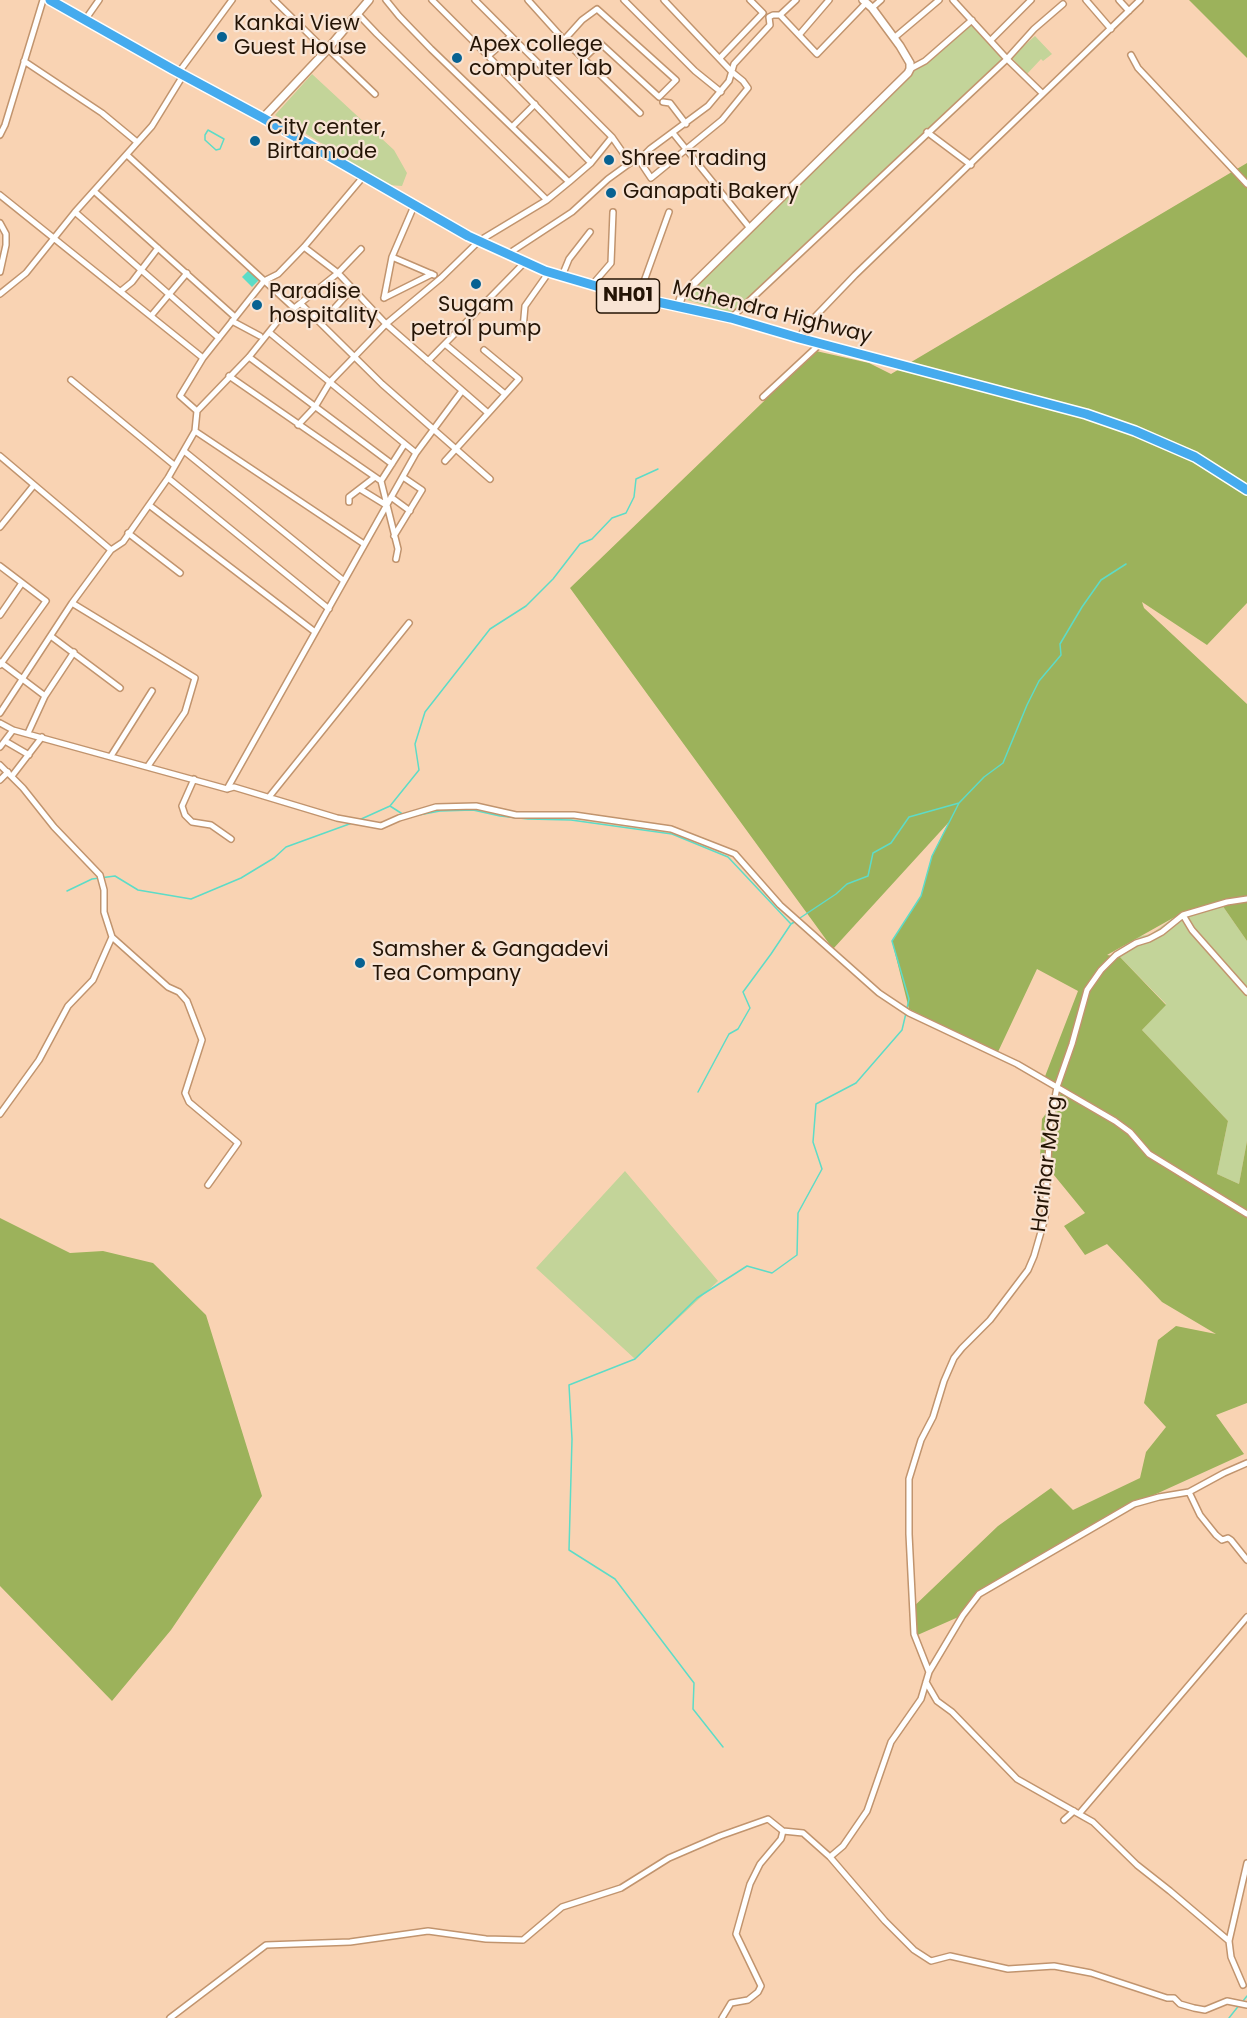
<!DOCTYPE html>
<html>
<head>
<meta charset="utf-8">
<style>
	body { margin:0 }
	canvas { display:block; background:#f9d3b3 }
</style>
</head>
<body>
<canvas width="1247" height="2018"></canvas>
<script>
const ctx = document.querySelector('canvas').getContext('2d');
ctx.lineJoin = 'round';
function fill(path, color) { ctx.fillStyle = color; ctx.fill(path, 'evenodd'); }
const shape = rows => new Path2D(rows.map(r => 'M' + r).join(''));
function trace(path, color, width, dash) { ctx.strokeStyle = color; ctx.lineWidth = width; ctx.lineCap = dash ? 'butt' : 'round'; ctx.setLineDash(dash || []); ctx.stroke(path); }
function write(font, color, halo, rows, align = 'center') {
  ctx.font = font + ' Poppins,sans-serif'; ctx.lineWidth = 4.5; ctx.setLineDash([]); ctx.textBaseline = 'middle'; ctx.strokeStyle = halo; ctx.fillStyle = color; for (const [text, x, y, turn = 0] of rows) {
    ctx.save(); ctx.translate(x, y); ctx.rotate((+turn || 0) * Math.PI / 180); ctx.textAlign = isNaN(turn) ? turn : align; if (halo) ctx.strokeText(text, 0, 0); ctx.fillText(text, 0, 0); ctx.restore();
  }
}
const green = shape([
	[969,20,1005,58,731,313,680,298,900,83,935,54],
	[1035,36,1052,54,1043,61,1041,59,1027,74,1011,57],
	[312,74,394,150,407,173,402,186,388,185,338,157,326,146,275,115],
	[1222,905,1247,941,1247,1141,1239,1184,1217,1174,1228,1121,1142,1030,1166,1004,1120,957,1126,939,1151,934,1173,918,1202,906],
	[625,1171,718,1281,635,1359,536,1268]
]);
const forest = shape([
	[1189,0,1247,0,1247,58],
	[1247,163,1247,603,1207,645,1142,602,1144,608,1247,704,1247,941,1222,905,1173,918,1107,955,1120,957,1166,1005,1142,1030,1228,1121,1217,1174,1239,1184,1247,1141,1247,1403,1216,1415,1244,1454,1134,1504,979,1594,963,1615,913,1637,909,1611,998,1526,1051,1488,1073,1510,1140,1478,1146,1452,1166,1427,1144,1403,1158,1340,1176,1326,1216,1334,1162,1302,1107,1244,1085,1255,1064,1226,1085,1213,1040,1158,1042,1119,1062,1092,1044,1079,1078,991,1037,969,997,1054,909,1009,892,941,921,896,932,856,949,822,833,949,570,588,816,351,869,363,891,374],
	[0,1218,70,1253,103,1251,153,1263,206,1315,262,1496,171,1630,112,1701,0,1586]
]);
const water = shape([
	[249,270,259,280,252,287,242,277]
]);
const stream = shape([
	[208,130,224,139,220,149,216,150,205,140,205,135,208,130],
	[390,806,404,815],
	[408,817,440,811,473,810,500,816,528,819,571,820,672,834,728,857,790,923],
	[359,820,390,806,419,770,415,744,425,712,490,629,526,606,553,579,580,544,592,539,612,518,626,513,634,497,636,479,658,469],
	[67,891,92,879,115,876,138,890,191,899,241,878,274,858,286,847,352,823],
	[800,918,836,894,847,884,868,876,873,853,891,843,909,817,959,803,984,777,1003,763,1027,705,1039,681,1061,655,1060,644,1082,607,1101,580,1126,564],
	[907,1008,909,999,892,941,921,896,932,856,959,803],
	[698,1092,729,1034,738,1029,750,1008,743,992,771,954,791,924,796,921],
	[723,1747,693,1709,694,1683,615,1579,569,1550,572,1439,569,1385,635,1359,697,1298,747,1266,772,1273,797,1255,798,1213,822,1169,813,1142,816,1104,856,1083,902,1030,906,1013],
	[1243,2001,1247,1996],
	[1229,2018,1240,2004]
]);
const street = shape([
	[274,0,326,51],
	[386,0,399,16,431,49,569,182,547,200],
	[432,0,488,56,591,163],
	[475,0,612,137,630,163],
	[528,0,564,40,640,113],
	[624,0,695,71,721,92],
	[953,0,1007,59,1042,93],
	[1086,0,1111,29],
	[1119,0,1129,11],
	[872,8,881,0],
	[780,15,817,54,866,3],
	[85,20,99,0],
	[799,35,829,0],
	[894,38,939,0],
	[564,40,582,20,597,9,676,80,659,97,600,43,583,59],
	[991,40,1031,0],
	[328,49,375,94],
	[1131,55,1138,68,1247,184],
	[488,56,511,36],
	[720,58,763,13,750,0],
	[24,61,102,113,137,142],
	[910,69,925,61,972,20],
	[179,72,232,0],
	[663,102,670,103,686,124],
	[513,126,535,104],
	[927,132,971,165],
	[673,133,749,227],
	[0,135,5,125,43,0],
	[127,155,294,308],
	[639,160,651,178,722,120,748,88,743,81,732,72,664,0],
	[569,182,591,163,612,137],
	[94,191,235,317],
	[0,195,203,358],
	[75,212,219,338],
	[0,223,6,234,6,245,0,272],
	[304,247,338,273,386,324,488,413],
	[508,254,572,212,608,179,630,163,639,160,650,149,708,106,729,81,734,64,770,25,769,17,773,15,780,15,796,0],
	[392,257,434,275],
	[562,276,569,259,590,232],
	[592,285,611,263,613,212],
	[121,291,132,282,158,248],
	[0,294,26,273,75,212,152,126,184,74],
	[384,298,392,257,414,206],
	[384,298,432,274],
	[638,298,669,212],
	[301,304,382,384,490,479],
	[151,316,187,273],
	[731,318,1007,59,1034,29,1063,4],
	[232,321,260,336],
	[321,323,352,289],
	[523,329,525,306,549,272],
	[270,333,416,453],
	[799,338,808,324,855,275,1140,0],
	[445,344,505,394],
	[249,357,392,464],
	[428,361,525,262],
	[229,376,381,481,404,445],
	[71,380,174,465],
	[763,397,820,344],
	[197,411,180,396,203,358,264,281,278,274,304,247,363,177],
	[298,425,315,407,330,382,386,324,441,278,479,241,547,200,377,34,357,13],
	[195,431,364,544],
	[184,451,344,581],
	[0,456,111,550],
	[445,461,519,379,484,350],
	[168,478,329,609],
	[381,481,398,549,396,559],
	[360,489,386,505],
	[391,497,410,511],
	[349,502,349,497,375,477],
	[149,505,315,632],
	[0,527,34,485],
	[128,533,180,573],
	[394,536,422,490,403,477],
	[0,566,46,601,0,665],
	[72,603,195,678,185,712,148,766],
	[0,615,22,583],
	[52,637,120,688],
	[0,662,45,696],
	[0,713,72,603,111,550,123,542,168,478,195,431,197,411,249,357,277,322,338,273,361,249],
	[0,723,13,730,227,789,234,787,337,818,381,826,399,818,436,807,476,806,516,815,574,815,671,829,735,854,780,905,879,993,909,1013,1017,1064,1115,1121,1130,1132,1149,1154,1247,1214],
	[28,733,45,696,74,652],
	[5,741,29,755],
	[0,747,13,730],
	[111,756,152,691],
	[0,765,23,788,54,827,100,875,104,890,104,912,112,937,168,987,179,992,187,1001,202,1040,185,1093,189,1102,238,1143,208,1185],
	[12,776,42,737],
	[194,779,182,806,185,815,192,822,211,825,231,839],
	[0,780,8,772],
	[227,789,416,453,462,391],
	[269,797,409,623],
	[1183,915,1192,930,1247,992],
	[0,1114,39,1060,68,1006,93,980,112,937],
	[1189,1492,1200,1515,1216,1535,1222,1540,1228,1538,1231,1540,1247,1560],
	[929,1672,914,1634,909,1534,909,1479,921,1440,933,1417,944,1381,954,1358,962,1348,990,1320,1028,1270,1034,1256,1045,1218,1050,1124,1057,1087,1072,1044,1087,990,1101,970,1116,955,1136,943,1149,939,1162,932,1183,915,1227,902,1247,899],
	[926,1682,937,1701,952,1712,1017,1779,1093,1822,1137,1865,1170,1891,1229,1941],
	[1079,1814,1247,1617],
	[1064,1820,1074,1811],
	[830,1857,885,1921,914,1950,931,1961,950,1956,1008,1969,1054,1966,1091,1973,1167,1998,1174,1998,1180,2004,1194,2008,1205,2010,1227,2001,1247,2005],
	[1243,1985,1231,1957,1229,1941,1247,1863],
	[170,2018,266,1945,350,1942,428,1931,486,1939,523,1940,562,1907,621,1888,669,1858,720,1836,768,1819,783,1831,803,1833,830,1857,843,1846,867,1811,891,1742,921,1699,929,1672,963,1615,979,1594,1134,1504,1159,1497,1189,1492,1224,1473,1247,1463],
	[722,2018,731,2003,748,2000,758,1992,761,1986,736,1934,750,1884,760,1864,781,1839,783,1831]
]);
const secondary = shape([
	[263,118,326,51,369,0],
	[678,306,682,295,908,73,910,69,910,63,900,46,872,8,863,0]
]);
const highway = shape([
	[50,0,172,69,263,118,468,236,545,271,630,296,731,318,799,338,1086,414,1135,431,1195,457,1247,490]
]);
const markers = [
	[222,37,6,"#076292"],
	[457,58,6,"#076292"],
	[255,141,6,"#076292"],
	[609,160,6,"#076292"],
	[611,193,6,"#076292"],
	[476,284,6,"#076292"],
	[257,305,6,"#076292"],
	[360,963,6,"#076292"]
];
const shields = [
	[628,296,63]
];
const shieldNames = [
	["NH01",628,296]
];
const poiNames = [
	["Kankai View",234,25],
	["Guest House",234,49],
	["Apex college",469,46],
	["computer lab",469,70],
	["City center,",267,129],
	["Birtamode",267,153],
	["Shree Trading",621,160],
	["Ganapati Bakery",623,193],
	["Paradise",269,293],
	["hospitality",269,317],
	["Sugam",476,306,"center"],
	["petrol pump",476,330,"center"],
	["Samsher & Gangadevi",372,951],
	["Tea Company",372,975]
];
const streetNames = [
	["Mahendra Highway",772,313,14],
	["Harihar Marg",1048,1164,-83]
];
fill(green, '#c3d499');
fill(forest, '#9cb25b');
fill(water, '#5ddcc7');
trace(stream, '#5ddcc7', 1.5);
trace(street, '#c1946e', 8);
trace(secondary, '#c1946e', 10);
trace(highway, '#fff', 12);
trace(street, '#fff', 5);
trace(secondary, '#fff', 7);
trace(highway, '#45abee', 9);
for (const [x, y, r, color] of markers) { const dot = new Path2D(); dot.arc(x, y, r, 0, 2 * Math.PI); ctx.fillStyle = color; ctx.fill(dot); trace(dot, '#f8e4d4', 2); }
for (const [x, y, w] of shields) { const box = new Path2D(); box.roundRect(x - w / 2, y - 17, w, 34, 4.5); ctx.fillStyle = '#f8e4d4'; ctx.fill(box); trace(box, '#241405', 1.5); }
write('bold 20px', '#241405', null, shieldNames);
write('21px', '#241405', '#f8e4d4', poiNames, 'left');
write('21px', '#241405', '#f8e4d4', streetNames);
</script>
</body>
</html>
